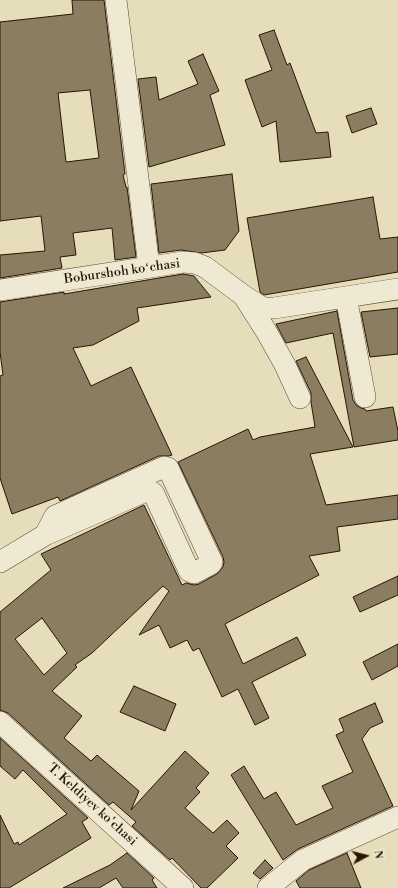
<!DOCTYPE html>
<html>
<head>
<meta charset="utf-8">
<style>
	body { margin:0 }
	#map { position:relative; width:398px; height:888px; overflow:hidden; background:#e6ddbb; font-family:"Libre Bodoni",serif }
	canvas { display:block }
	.north { position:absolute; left:346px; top:836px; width:40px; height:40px; -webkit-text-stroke:3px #efe9d3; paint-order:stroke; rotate:83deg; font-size:11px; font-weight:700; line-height:16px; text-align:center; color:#291600 }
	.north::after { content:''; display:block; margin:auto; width:14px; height:18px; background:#291600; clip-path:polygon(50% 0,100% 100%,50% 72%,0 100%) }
</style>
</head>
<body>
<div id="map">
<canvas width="398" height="888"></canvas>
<div class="north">N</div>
</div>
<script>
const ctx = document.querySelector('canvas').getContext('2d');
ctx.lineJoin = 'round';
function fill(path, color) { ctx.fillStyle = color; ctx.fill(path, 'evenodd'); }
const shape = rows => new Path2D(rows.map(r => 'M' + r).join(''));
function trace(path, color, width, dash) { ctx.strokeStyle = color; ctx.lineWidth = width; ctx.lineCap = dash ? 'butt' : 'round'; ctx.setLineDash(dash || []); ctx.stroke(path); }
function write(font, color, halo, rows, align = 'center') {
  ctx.font = font + ' "Libre Bodoni",serif'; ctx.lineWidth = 3.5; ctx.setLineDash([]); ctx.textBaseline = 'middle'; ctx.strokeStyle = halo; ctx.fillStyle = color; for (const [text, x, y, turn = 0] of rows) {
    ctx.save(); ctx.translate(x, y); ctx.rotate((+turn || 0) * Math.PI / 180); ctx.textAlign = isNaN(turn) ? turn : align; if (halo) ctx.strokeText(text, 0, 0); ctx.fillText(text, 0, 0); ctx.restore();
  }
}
const building = shape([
	[72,0,104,0,125,174,123,175,126,187,127,187,136,257,115,260,112,228,73,233,76,255,60,257,62,268,0,278,0,255,45,251,41,216,0,221,0,22,73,14,72,0],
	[90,90,99,158,66,162,58,93,90,90],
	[274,30,287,65,290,63,316,133,328,132,331,157,280,162,276,121,262,127,245,80,272,70,259,35,274,30],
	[203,54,219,91,210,95,225,145,149,167,138,79,156,77,159,100,198,84,188,61,203,54],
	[371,108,377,124,352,133,346,116,371,108],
	[232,174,239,231,225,250,201,253,181,250,159,253,151,184,232,174],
	[373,197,380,239,398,237,398,272,264,295,260,292,247,218,373,197],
	[183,274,194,276,211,297,137,308,139,321,93,345,73,348,91,386,131,367,172,455,169,456,159,456,60,501,58,497,12,514,0,478,0,376,3,375,0,352,0,302,64,292,64,294,183,274],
	[398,308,398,354,370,357,361,312,398,308],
	[337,311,353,400,356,405,361,408,365,409,366,411,393,407,398,431,398,440,354,447,333,333,286,343,276,324,337,311],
	[306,357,353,447,310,454,326,505,398,495,398,519,337,527,340,551,309,556,319,575,225,624,243,664,297,637,306,655,252,682,269,718,255,725,238,689,222,697,199,648,193,651,187,640,170,648,159,625,139,635,169,591,163,586,92,653,75,665,77,667,52,691,82,716,64,738,91,761,97,755,139,791,131,810,185,751,209,773,196,788,200,792,185,808,213,833,227,820,239,833,226,846,238,858,207,888,201,888,172,858,170,860,132,826,136,822,113,802,109,805,8,713,0,710,0,612,51,570,41,554,144,505,182,585,186,583,194,585,199,584,217,574,223,567,224,562,223,557,178,462,248,429,253,440,260,437,315,427,311,402,311,393,296,361,306,357],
	[42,618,67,653,44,675,15,639,42,618],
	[398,576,398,595,360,612,353,597,398,576],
	[398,644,398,666,372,680,363,662,398,644],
	[134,686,176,704,165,731,120,712,134,686],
	[375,703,383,722,370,728,362,739,393,806,298,849,283,860,231,775,244,766,264,799,276,792,296,825,333,808,322,786,353,772,336,735,344,731,339,719,375,703],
	[0,738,88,818,82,822,91,838,9,888,0,888,0,815,14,844,18,842,19,845,67,814,23,770,15,779,0,766,0,738],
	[127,853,154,878,152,880,157,888,123,888,116,878,99,888,63,888,110,865,127,853],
	[347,853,361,888,300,888,296,881,309,870,347,853],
	[265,860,273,868,260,879,253,873,265,860]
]);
const minor = shape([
	[116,0,149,267],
	[0,290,183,262,195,263,205,267,244,296,263,308,274,308,398,289],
	[346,297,365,397],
	[245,298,266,331,285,365,300,398],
	[0,562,45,535,55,516,164,467,168,468,212,562,211,564,194,573,189,571,154,494,150,491,146,491,45,535],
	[0,722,183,888],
	[268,888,303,860,398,817]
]);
const streetNames = [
	["Boburshoh koʻchasi",122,272,-8],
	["T. Keldiyev ko'chasi",92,805,42]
];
fill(building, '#8b7d61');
trace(building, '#291600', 1);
trace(minor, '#58482f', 22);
trace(minor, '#efe9d3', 21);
write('13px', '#291600', '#efe9d3', streetNames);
</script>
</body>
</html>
